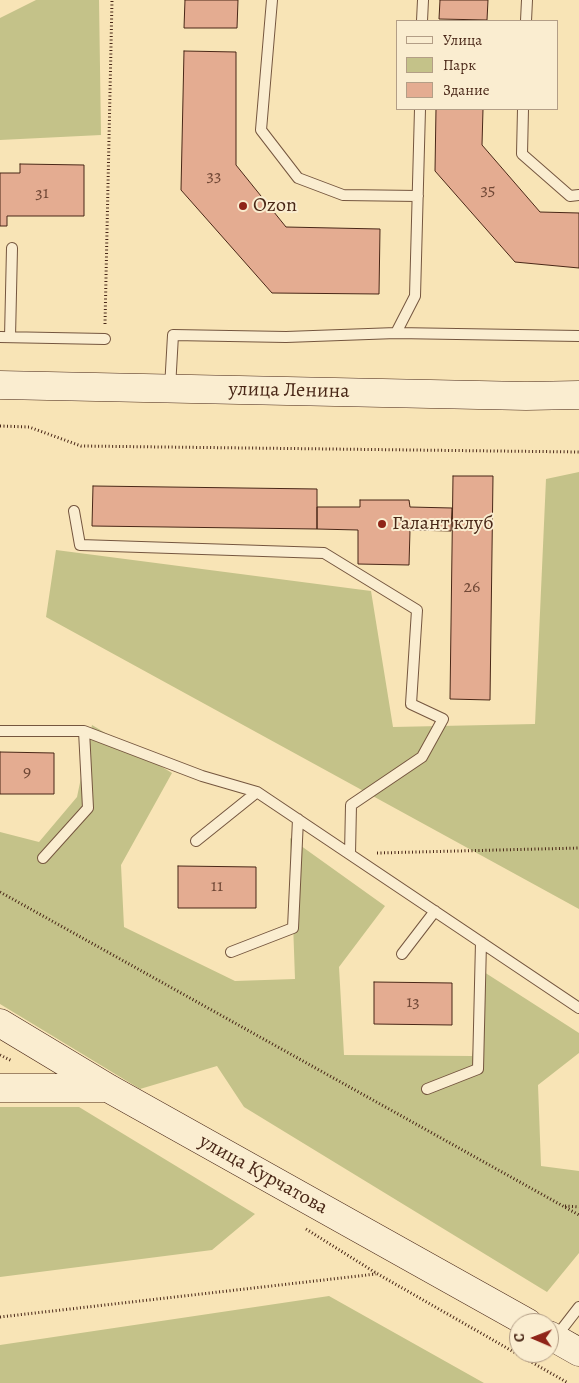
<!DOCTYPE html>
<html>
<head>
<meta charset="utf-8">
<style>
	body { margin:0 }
	#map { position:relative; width:579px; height:1383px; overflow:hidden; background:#f8e4b6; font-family:Alegreya,serif }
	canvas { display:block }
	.legend { position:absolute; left:396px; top:20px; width:162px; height:90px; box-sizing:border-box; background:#faedd0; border:1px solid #b39e86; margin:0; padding:6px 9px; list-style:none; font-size:15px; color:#492717 }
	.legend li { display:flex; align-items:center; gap:10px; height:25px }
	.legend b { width:25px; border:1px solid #b39e86 }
	.north { position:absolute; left:509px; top:1313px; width:50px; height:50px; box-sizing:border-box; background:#faedd0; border:1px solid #b39e86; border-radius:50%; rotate:271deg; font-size:14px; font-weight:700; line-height:20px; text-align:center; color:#492717 }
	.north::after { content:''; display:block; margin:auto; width:18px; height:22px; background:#8f2418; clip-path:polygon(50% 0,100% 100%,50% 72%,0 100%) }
</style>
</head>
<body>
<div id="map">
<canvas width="579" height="1383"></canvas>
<ul class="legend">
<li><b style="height:6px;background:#faedd0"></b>Улица</li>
<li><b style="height:14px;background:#c4c289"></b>Парк</li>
<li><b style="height:14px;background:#e4ac91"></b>Здание</li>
</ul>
<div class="north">С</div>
</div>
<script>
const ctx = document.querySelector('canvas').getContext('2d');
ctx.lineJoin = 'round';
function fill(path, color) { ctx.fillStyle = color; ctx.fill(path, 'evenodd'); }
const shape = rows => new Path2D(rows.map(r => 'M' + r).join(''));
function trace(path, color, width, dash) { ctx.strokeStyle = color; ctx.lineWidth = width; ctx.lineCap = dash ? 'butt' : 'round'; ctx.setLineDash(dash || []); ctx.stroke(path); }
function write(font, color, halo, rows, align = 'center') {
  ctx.font = font + ' Alegreya,serif'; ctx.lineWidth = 4; ctx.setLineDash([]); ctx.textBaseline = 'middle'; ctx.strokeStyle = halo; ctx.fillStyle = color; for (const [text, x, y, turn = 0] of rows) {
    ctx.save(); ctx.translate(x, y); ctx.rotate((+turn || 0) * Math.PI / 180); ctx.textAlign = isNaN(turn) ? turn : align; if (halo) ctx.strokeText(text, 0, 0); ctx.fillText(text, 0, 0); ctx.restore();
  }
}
const green = shape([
	[36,0,99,0,101,135,0,140,0,18],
	[579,472,579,909,46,617,56,550,371,591,393,727,535,724,546,479],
	[92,725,172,773,121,865,124,927,235,981,295,979,290,838,385,906,339,967,344,1055,472,1056,484,972,579,1033,579,1053,538,1085,541,1166,579,1171,579,1253,547,1292,244,1107,217,1066,140,1089,0,1004,0,832,39,842,77,797],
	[0,1107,79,1107,255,1214,212,1250,0,1277],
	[329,1296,484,1383,0,1383,0,1345]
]);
const building = shape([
	[185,0,238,0,237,28,184,28,185,0],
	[440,0,488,0,487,20,439,19,440,0],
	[184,51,236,52,236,165,286,227,380,229,379,294,272,293,181,190,184,51],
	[436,109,483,109,482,145,540,212,579,213,579,268,515,262,435,171,436,109],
	[20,164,84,165,84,216,7,216,7,226,0,226,0,173,20,173,20,164],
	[453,476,493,476,490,700,450,699,453,476],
	[93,486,317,489,317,529,92,526,93,486],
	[360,500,409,500,410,507,452,508,451,531,410,530,409,565,358,564,358,530,317,529,317,507,360,507,360,500],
	[0,752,54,753,54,794,0,794,0,752],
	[178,866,256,867,256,908,178,908,178,866],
	[374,982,452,983,452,1025,374,1024,374,982]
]);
const path = shape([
	[105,324,112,0],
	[0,426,29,427,81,446,579,452],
	[377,853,579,848],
	[0,892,579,1215],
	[0,1055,12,1061],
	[565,1206,579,1207],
	[306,1229,376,1273,568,1383],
	[0,1317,376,1274]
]);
const lane = shape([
	[272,0,261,130,298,178,343,195,418,196],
	[422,21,423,0],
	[526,21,527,0],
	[523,109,522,154,570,196,579,195],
	[396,333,579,336],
	[0,337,105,339],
	[10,337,12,248],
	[170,388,173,335,286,337,396,333,415,296,420,109],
	[74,511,80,545,324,553,417,610,411,704,443,719,422,757,351,805,350,854],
	[0,731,84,731,202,776,257,792,579,1008],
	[196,841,257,792],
	[43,858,88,808,84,731],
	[231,952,293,928,298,819],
	[402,954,435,911],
	[427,1089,478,1069,481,942],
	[555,1338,579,1307]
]);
const secondary = shape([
	[0,385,526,396,579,395],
	[0,1023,108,1088,528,1323],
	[0,1088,108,1088],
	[549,1335,579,1352]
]);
const markers = [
	[243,206,5,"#8f2418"],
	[382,524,5,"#8f2418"]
];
const numberNames = [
	["33",214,177],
	["35",488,191],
	["31",42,194],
	["26",472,588],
	["9",27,773],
	["11",217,887],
	["13",413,1003]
];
const poiNames = [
	["Ozon",253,206],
	["Галант клуб",392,524]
];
const streetNames = [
	["улица Ленина",289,391,1],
	["улица Курчатова",263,1175,29]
];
fill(green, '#c4c289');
fill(building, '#e4ac91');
trace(building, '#492717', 1);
trace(lane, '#75563f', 12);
trace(secondary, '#492717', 29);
trace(path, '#492717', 3, [1, 2.5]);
trace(lane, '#faedd0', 10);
trace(secondary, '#faedd0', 28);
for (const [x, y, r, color] of markers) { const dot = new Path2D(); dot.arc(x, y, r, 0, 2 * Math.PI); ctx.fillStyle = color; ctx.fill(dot); trace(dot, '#faedd0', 2); }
write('18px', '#704836', null, numberNames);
write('20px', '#492717', '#faedd0', poiNames, 'left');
write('20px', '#492717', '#faedd0', streetNames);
</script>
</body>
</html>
